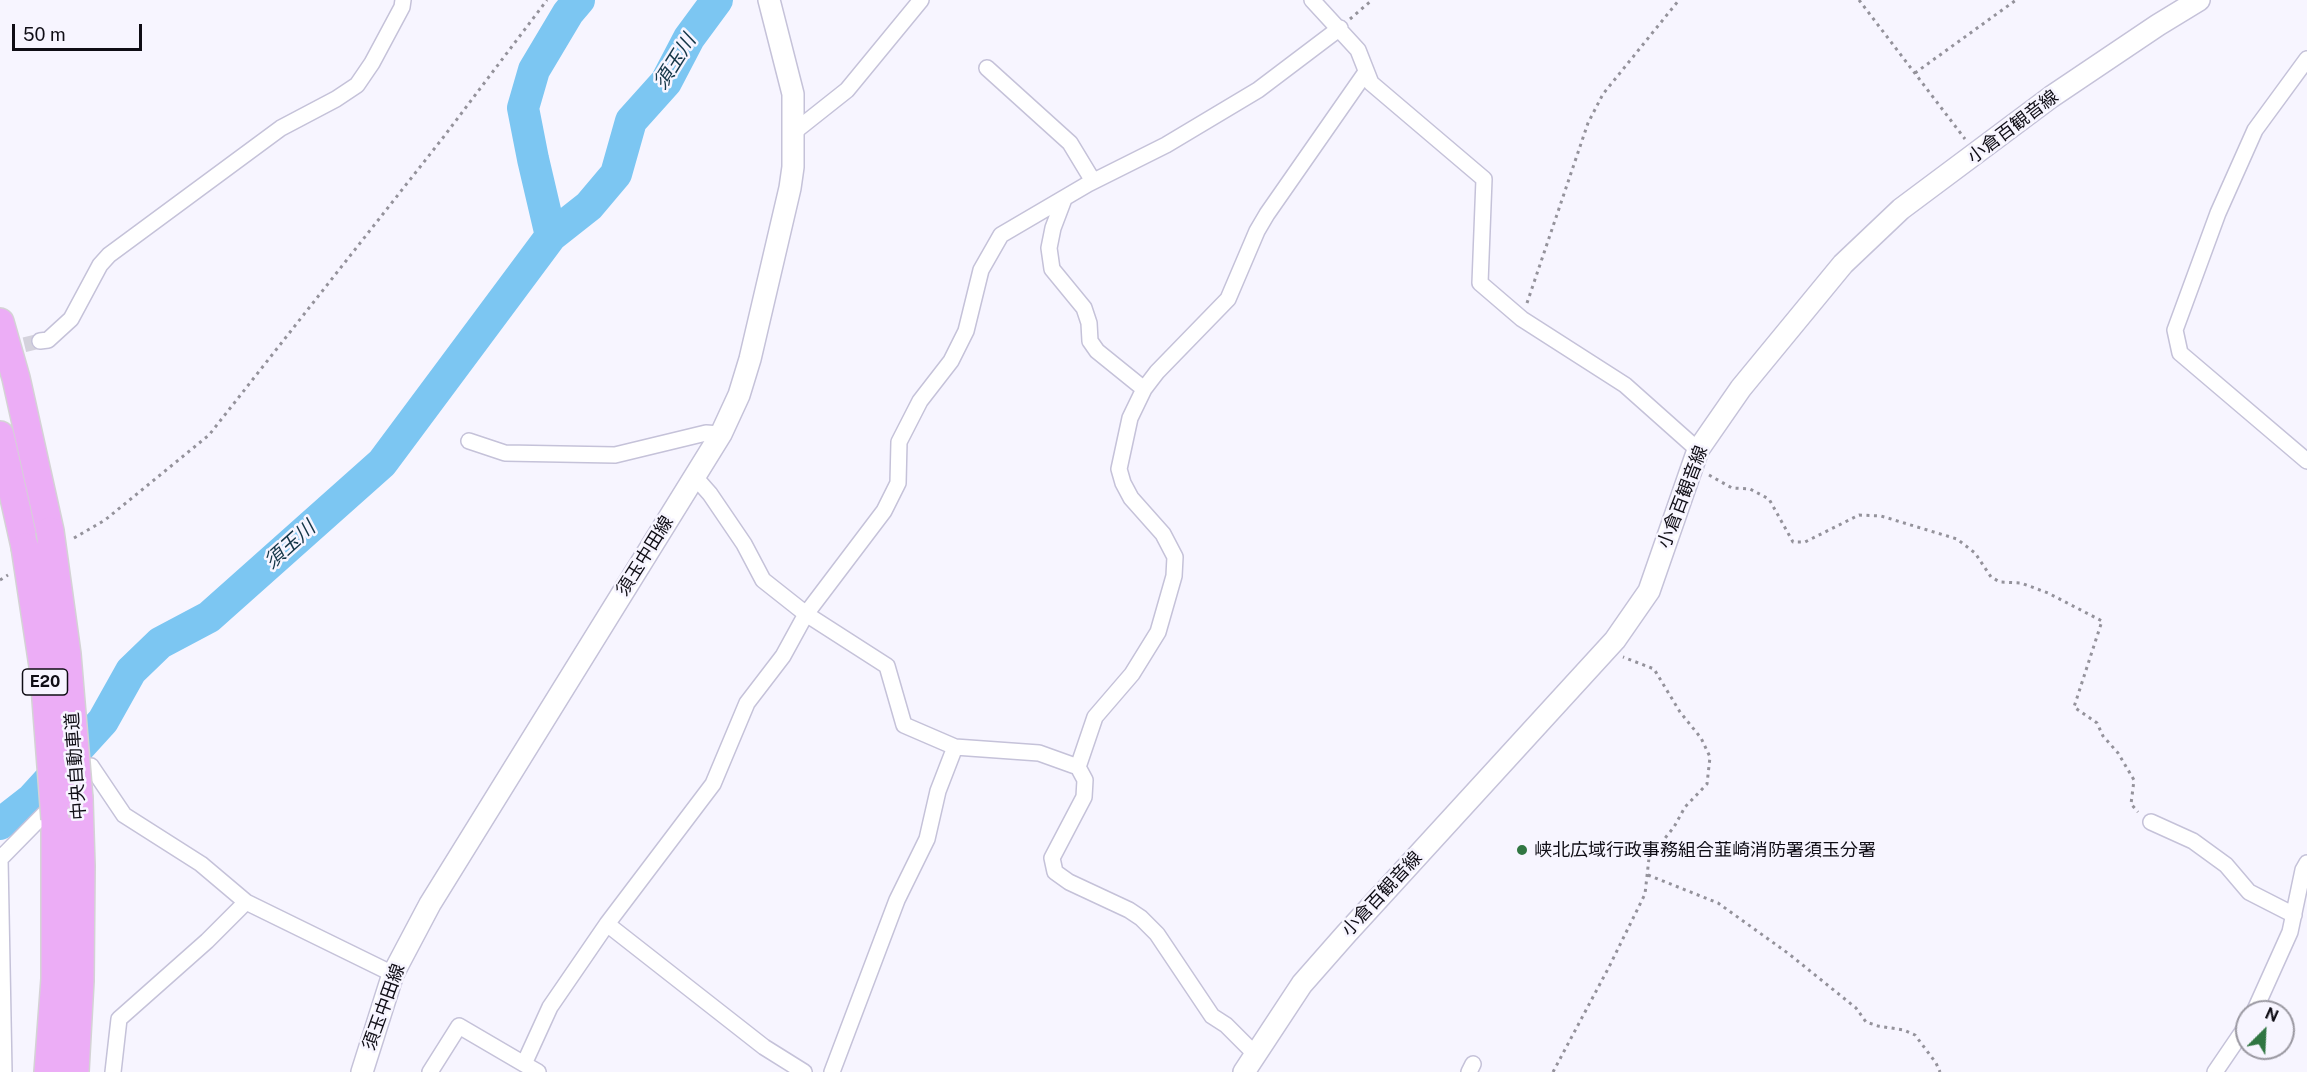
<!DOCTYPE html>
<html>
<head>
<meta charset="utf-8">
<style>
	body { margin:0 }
	#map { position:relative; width:2307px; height:1072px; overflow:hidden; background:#f7f5ff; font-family:"Public Sans",sans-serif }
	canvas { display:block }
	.north { position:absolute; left:2235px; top:1000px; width:60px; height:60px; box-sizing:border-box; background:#f7f5ff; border:2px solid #9a98a1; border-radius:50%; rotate:24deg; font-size:16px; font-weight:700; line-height:24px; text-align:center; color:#0f0d15 }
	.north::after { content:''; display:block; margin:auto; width:21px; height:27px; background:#307642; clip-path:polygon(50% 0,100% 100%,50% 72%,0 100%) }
	.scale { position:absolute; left:12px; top:24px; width:130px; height:27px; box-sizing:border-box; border:3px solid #0f0d15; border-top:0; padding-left:8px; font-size:18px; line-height:21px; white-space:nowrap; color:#0f0d15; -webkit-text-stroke:4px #f7f5ff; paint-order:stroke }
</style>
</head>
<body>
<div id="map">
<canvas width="2307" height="1072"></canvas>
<div class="north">N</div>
<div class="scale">50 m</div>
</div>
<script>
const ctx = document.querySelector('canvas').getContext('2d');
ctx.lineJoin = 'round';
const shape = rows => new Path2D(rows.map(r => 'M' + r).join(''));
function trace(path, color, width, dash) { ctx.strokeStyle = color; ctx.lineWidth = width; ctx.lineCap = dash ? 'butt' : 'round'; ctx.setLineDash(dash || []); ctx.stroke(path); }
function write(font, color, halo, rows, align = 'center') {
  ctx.font = font + ' "Public Sans","Noto Sans JP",sans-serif'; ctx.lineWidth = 5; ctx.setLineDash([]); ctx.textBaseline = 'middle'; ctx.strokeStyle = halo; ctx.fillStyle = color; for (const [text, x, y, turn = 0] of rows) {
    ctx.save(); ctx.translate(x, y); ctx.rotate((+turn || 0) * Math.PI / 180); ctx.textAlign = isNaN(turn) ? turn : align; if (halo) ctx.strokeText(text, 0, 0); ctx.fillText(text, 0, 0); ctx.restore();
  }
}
const river = shape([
	[551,236,533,159,523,108,534,70,568,13,579,0],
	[0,824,32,799,103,721,131,671,160,643,209,617,382,463,551,236,589,206,616,174,631,121,666,82,689,38,717,0]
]);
const streetTunnel = shape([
	[2,350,40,341]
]);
const path = shape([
	[1859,0,1965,139],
	[1350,19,1372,0],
	[1915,73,2016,0],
	[1527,303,1588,123,1603,94,1679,0],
	[1709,475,1732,488,1750,489,1769,499,1793,542,1805,542,1859,515,1881,516,1957,539,1975,553,1991,577,2000,582,2021,583,2048,593,2102,621,2074,707,2097,723,2103,736,2118,753,2134,780,2131,804,2138,812],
	[74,538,105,520,209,435,442,139,547,0],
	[0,580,8,575],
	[1648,875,1718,903,1789,954,1856,1008,1866,1022,1878,1026,1904,1030,1915,1035,1936,1063,1940,1072],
	[1553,1072,1609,967,1645,894,1649,858,1674,827,1685,807,1707,784,1710,757,1701,738,1680,712,1654,669,1623,657]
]);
const street = shape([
	[1312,0,1358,50,1371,83,1484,179,1480,283,1522,319,1625,385,1698,450],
	[2307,59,2255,130,2218,213,2175,330,2180,353,2307,461],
	[987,68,1070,143,1093,181],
	[794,132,847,90,921,0],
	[1064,199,1053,228,1049,248,1052,269,1084,308,1089,323,1090,341,1097,351,1144,389],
	[40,341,48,340,71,319,100,265,109,255,281,128,336,99,357,85,372,63,402,7,403,0],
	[469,441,505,453,615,455,706,433,721,434],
	[695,477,710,494,744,544,763,580,806,614,887,666,904,725,955,747,1039,753,1078,767],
	[77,781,91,766,124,815,201,864,246,902,393,974],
	[2151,822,2193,841,2226,865,2249,892,2294,915],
	[0,859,54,804],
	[0,859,4,1072],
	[607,924,764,1047,804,1072],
	[2254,1012,2290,932,2303,870,2307,863],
	[1255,1054,1226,1025,1212,1016,1157,934,1141,918,1129,910,1069,882,1055,872,1052,858,1084,797,1085,780,1078,767,1095,717,1132,674,1158,632,1174,576,1175,557,1163,534,1131,498,1123,483,1119,469,1130,418,1144,389,1157,372,1228,299,1257,231,1267,214,1366,72],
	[524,1064,538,1072],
	[113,1072,119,1019,207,941,246,902],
	[430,1072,459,1026,524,1064,550,1007,607,924,713,784,747,703,783,656,806,614,884,511,898,483,899,442,920,401,951,361,966,331,981,270,1001,235,1088,184,1166,145,1258,90,1340,28],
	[832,1072,897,900,927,839,938,791,955,747],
	[1469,1072,1473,1064],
	[2215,1072,2247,1025]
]);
const secondary = shape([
	[362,1072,393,974,430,904,721,434,739,395,750,359,790,188,793,167,793,94,769,0],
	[1244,1072,1302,984,1346,934,1615,640,1649,591,1698,450,1741,388,1843,264,1901,209,2051,97,2158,25,2199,0]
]);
const highway = shape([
	[0,322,16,378,50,531],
	[0,435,25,547],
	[48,1072,55,979,55,819],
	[75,1072,80,981,81,866,79,799]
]);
const highwayBridge = shape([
	[50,531,67,654,79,799],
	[25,547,44,673,55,819]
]);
const markers = [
	[1522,850,6,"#307642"]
];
const shields = [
	[45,682,45]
];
const shieldNames = [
	["E20",45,682]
];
const streetNames = [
	["小倉百観音線",2013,127,-37],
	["小倉百観音線",1683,497,-69],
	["須玉中田線",645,556,-58],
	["中央自動車道",76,766,-94],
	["小倉百観音線",1382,894,-47],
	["須玉中田線",384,1007,-70]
];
const poiNames = [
	["峡北広域行政事務組合韮崎消防署須玉分署",1534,850]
];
const waterNames = [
	["須玉川",675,62,-58],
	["須玉川",290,545,-42]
];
trace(river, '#7cc6f2', 32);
trace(streetTunnel, '#d4d2dc', 15, [15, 8]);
trace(street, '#c5c2d9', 18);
trace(secondary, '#c5c2d9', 24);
trace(highway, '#d4d3d5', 30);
trace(path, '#94929b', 3, [3, 4.5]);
trace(street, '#fff', 15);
trace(secondary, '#fff', 21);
trace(highway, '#ecadf6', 27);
trace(highwayBridge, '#d4d3d5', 30, []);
trace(highwayBridge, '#ecadf6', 27);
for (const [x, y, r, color] of markers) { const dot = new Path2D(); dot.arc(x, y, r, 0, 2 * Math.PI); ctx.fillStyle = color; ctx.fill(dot); trace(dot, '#f7f5ff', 2); }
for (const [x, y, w] of shields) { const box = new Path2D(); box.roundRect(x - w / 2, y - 13, w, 26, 4.5); ctx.fillStyle = '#f7f5ff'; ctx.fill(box); trace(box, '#0f0d15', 1.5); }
write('bold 16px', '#0f0d15', null, shieldNames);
write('18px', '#0f0d15', '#f7f5ff', streetNames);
write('18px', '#0f0d15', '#f7f5ff', poiNames, 'left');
write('italic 20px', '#143648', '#f7f5ff', waterNames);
</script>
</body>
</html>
